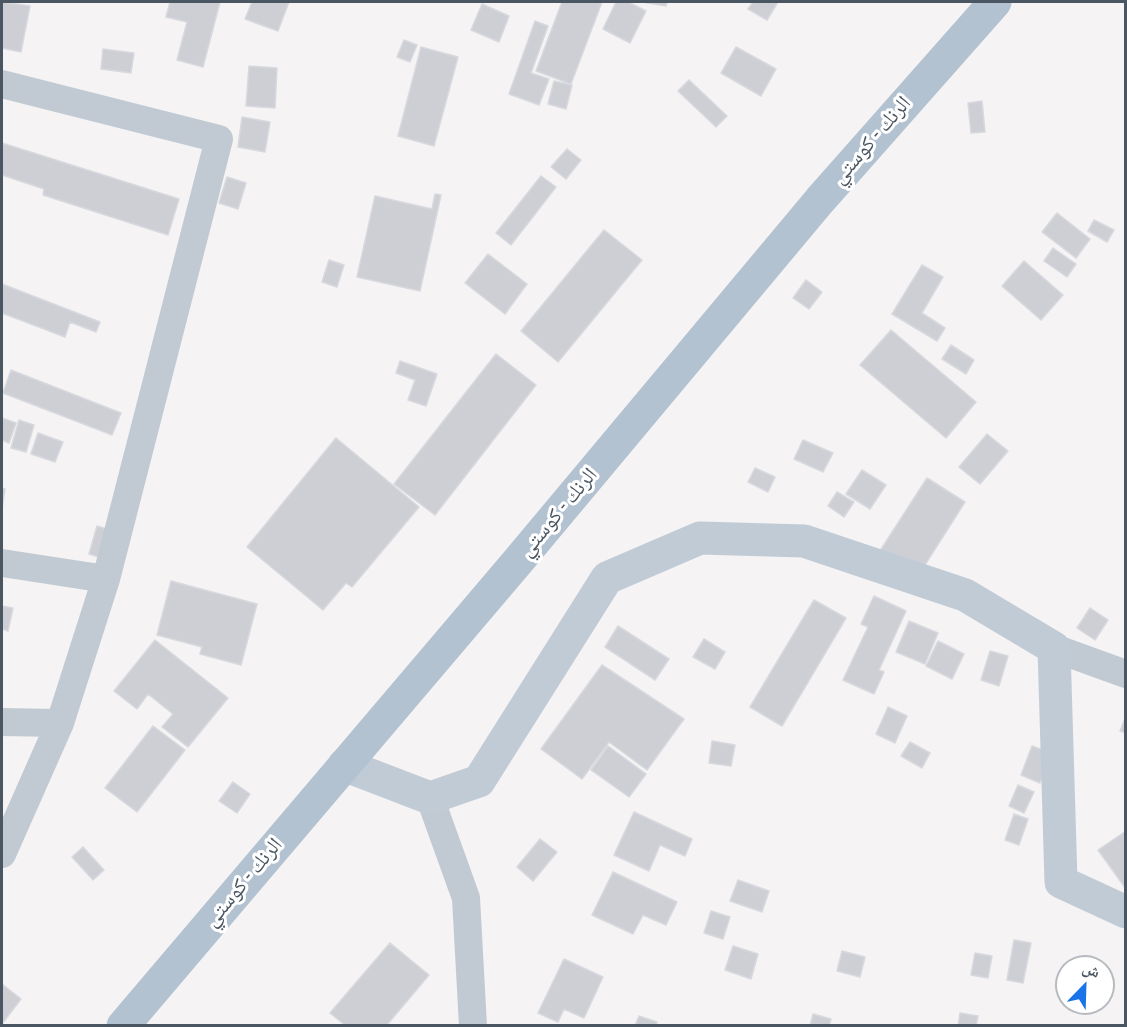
<!DOCTYPE html>
<html>
<head>
<meta charset="utf-8">
<style>
	body { margin:0 }
	#map { position:relative; width:1127px; height:1027px; overflow:hidden; background:#f5f3f3; font-family:"Roboto Condensed","Noto Naskh Arabic",sans-serif }
	canvas { display:block }
	.frame { position:absolute; inset:0; border:3px solid #4a5661; pointer-events:none }
	.north { position:absolute; left:1055px; top:955px; width:60px; height:60px; box-sizing:border-box; background:#fff; border:2px solid #b7bbc0; border-radius:50%; rotate:23deg; font-size:16px; font-weight:700; line-height:24px; text-align:center; color:#4a5661 }
	.north::after { content:''; display:block; margin:auto; width:21px; height:27px; background:#1a73e8; clip-path:polygon(50% 0,100% 100%,50% 72%,0 100%) }
</style>
</head>
<body>
<div id="map">
<canvas width="1127" height="1027"></canvas>
<div class="frame"></div>
<div class="north">ش</div>
</div>
<script>
const ctx = document.querySelector('canvas').getContext('2d');
ctx.lineJoin = 'round';
function fill(path, color) { ctx.fillStyle = color; ctx.fill(path, 'evenodd'); }
const shape = rows => new Path2D(rows.map(r => 'M' + r).join(''));
function trace(path, color, width, dash) { ctx.strokeStyle = color; ctx.lineWidth = width; ctx.lineCap = dash ? 'butt' : 'round'; ctx.setLineDash(dash || []); ctx.stroke(path); }
function write(font, color, halo, rows, align = 'center') {
  ctx.font = font + ' "Roboto Condensed","Noto Naskh Arabic",sans-serif'; ctx.lineWidth = 6; ctx.setLineDash([]); ctx.textBaseline = 'middle'; ctx.strokeStyle = halo; ctx.fillStyle = color; for (const [text, x, y, turn = 0] of rows) {
    ctx.save(); ctx.translate(x, y); ctx.rotate((+turn || 0) * Math.PI / 180); ctx.textAlign = isNaN(turn) ? turn : align; if (halo) ctx.strokeText(text, 0, 0); ctx.fillText(text, 0, 0); ctx.restore();
  }
}
const building = shape([
	[2,2,30,6,21,52,2,48,2,2],
	[170,2,220,2,203,67,177,60,187,22,166,17,170,2],
	[252,2,289,2,278,31,245,19,252,2],
	[562,2,602,2,571,84,536,71,562,2],
	[616,2,628,2,646,11,630,43,603,29,616,2],
	[642,2,667,2,666,6,642,2],
	[753,2,778,2,767,20,748,9,753,2],
	[482,4,509,16,499,42,471,30,482,4],
	[535,21,548,26,531,73,549,79,539,105,509,94,535,21],
	[404,40,417,45,410,62,397,57,404,40],
	[421,47,458,57,434,146,398,136,421,47],
	[736,47,776,69,761,96,721,73,736,47],
	[103,49,134,53,131,73,101,69,103,49],
	[249,66,277,68,275,108,246,106,249,66],
	[689,80,727,116,716,127,678,91,689,80],
	[554,81,572,85,566,109,548,104,554,81],
	[982,101,985,132,971,133,968,103,982,101],
	[242,117,270,122,265,152,238,147,242,117],
	[2,143,179,199,168,235,43,195,44,189,2,175,2,143],
	[567,149,581,160,566,179,551,167,567,149],
	[541,176,556,187,511,245,496,233,541,176],
	[227,177,246,183,238,209,219,203,227,177],
	[435,194,441,195,420,291,357,277,375,196,432,209,435,194],
	[1057,213,1090,239,1076,258,1042,232,1057,213],
	[1094,220,1114,230,1107,242,1088,231,1094,220],
	[604,230,642,260,558,362,521,331,604,230],
	[1053,248,1076,264,1067,277,1044,261,1053,248],
	[488,254,527,284,505,314,465,283,488,254],
	[329,260,344,265,337,287,322,282,329,260],
	[1024,261,1063,295,1041,320,1002,286,1024,261],
	[922,265,943,277,922,313,945,328,937,341,892,314,922,265],
	[806,280,822,292,809,309,793,298,806,280],
	[2,284,100,322,96,332,70,322,65,337,2,313,2,284],
	[891,330,976,402,946,438,860,365,891,330],
	[951,345,974,360,966,374,942,359,951,345],
	[496,354,536,385,435,515,394,484,496,354],
	[400,361,437,374,426,406,408,400,415,380,396,373,400,361],
	[11,370,121,413,112,435,3,393,11,370],
	[2,418,16,423,9,443,2,440,2,418],
	[19,420,34,425,26,452,11,448,19,420],
	[38,433,63,442,55,462,31,454,38,433],
	[987,434,1008,451,980,484,959,467,987,434],
	[336,438,419,507,352,587,346,583,323,610,247,547,336,438],
	[803,440,833,453,823,472,794,459,803,440],
	[755,468,775,477,768,492,748,482,755,468],
	[862,470,886,485,870,509,846,494,862,470],
	[927,478,965,502,916,579,878,554,927,478],
	[2,488,5,489,2,509,2,488],
	[837,492,854,502,844,517,828,506,837,492],
	[97,526,110,530,102,558,89,554,97,526],
	[171,581,257,604,241,665,200,654,202,647,157,635,171,581],
	[874,596,906,611,879,670,884,672,874,694,843,680,868,627,861,624,874,596],
	[814,600,846,618,782,726,750,707,814,600],
	[2,606,13,608,8,631,2,629,2,606],
	[1090,608,1108,620,1095,640,1077,628,1090,608],
	[909,621,938,633,925,664,896,652,909,621],
	[618,626,669,659,655,680,605,647,618,626],
	[704,639,725,652,715,669,693,657,704,639],
	[155,640,228,698,188,747,162,727,173,714,148,694,137,709,114,691,155,640],
	[938,641,964,654,952,679,926,666,938,641],
	[990,651,1008,656,999,686,981,680,990,651],
	[602,665,684,719,647,770,609,742,582,779,541,749,602,665],
	[888,707,907,716,895,743,876,734,888,707],
	[1126,716,1126,733,1120,731,1126,716],
	[153,726,185,750,137,812,105,788,153,726],
	[712,741,735,745,731,766,709,763,712,741],
	[910,742,930,753,922,768,901,756,910,742],
	[608,746,646,774,629,797,591,770,608,746],
	[1032,746,1051,753,1040,783,1021,775,1032,746],
	[233,782,250,794,237,813,219,801,233,782],
	[1018,785,1034,792,1024,813,1009,806,1018,785],
	[634,812,692,839,685,856,660,845,649,871,614,855,634,812],
	[1014,814,1028,819,1019,845,1005,840,1014,814],
	[1126,831,1126,889,1098,850,1126,831],
	[540,839,557,852,533,881,517,867,540,839],
	[83,847,104,870,93,880,72,857,83,847],
	[613,872,677,902,666,925,643,915,633,934,592,915,613,872],
	[738,880,769,891,762,912,730,901,738,880],
	[711,911,730,917,723,939,704,933,711,911],
	[1014,940,1031,943,1023,983,1007,980,1014,940],
	[390,943,429,975,386,1026,346,1026,330,1013,390,943],
	[733,946,758,954,751,979,725,970,733,946],
	[842,951,865,957,860,977,837,971,842,951],
	[975,953,992,956,988,978,971,975,975,953],
	[564,959,603,977,584,1018,564,1009,558,1022,538,1013,564,959],
	[2,984,21,999,2,1024,2,984],
	[960,1013,978,1016,976,1026,958,1026,960,1013],
	[813,1014,831,1019,829,1026,810,1026,813,1014],
	[639,1016,657,1022,656,1026,635,1026,639,1016]
]);
const street = shape([
	[2,84,219,139,106,579,60,723,2,854],
	[2,563,106,579],
	[1054,648,1126,674],
	[2,722,60,723],
	[430,798,466,898,473,1026]
]);
const secondary = shape([
	[344,765,430,798,479,781,607,578,700,538,804,541,965,595,1054,648,1061,882,1126,912]
]);
const primary = shape([
	[123,1026,519,560,820,200,995,2]
]);
const streetNames = [
	["الرنك - كوستي",872,141,-49],
	["الرنك - كوستي",559,513,-50],
	["الرنك - كوستي",244,883,-50]
];
fill(building, '#cdcfd5');
trace(building, '#d7d9de', 1.5);
trace(street, '#c1cad2', 28);
trace(secondary, '#c1cbd6', 33);
trace(primary, '#b3c2d1', 33);
write('21px', '#4a5661', '#fff', streetNames);
</script>
</body>
</html>
